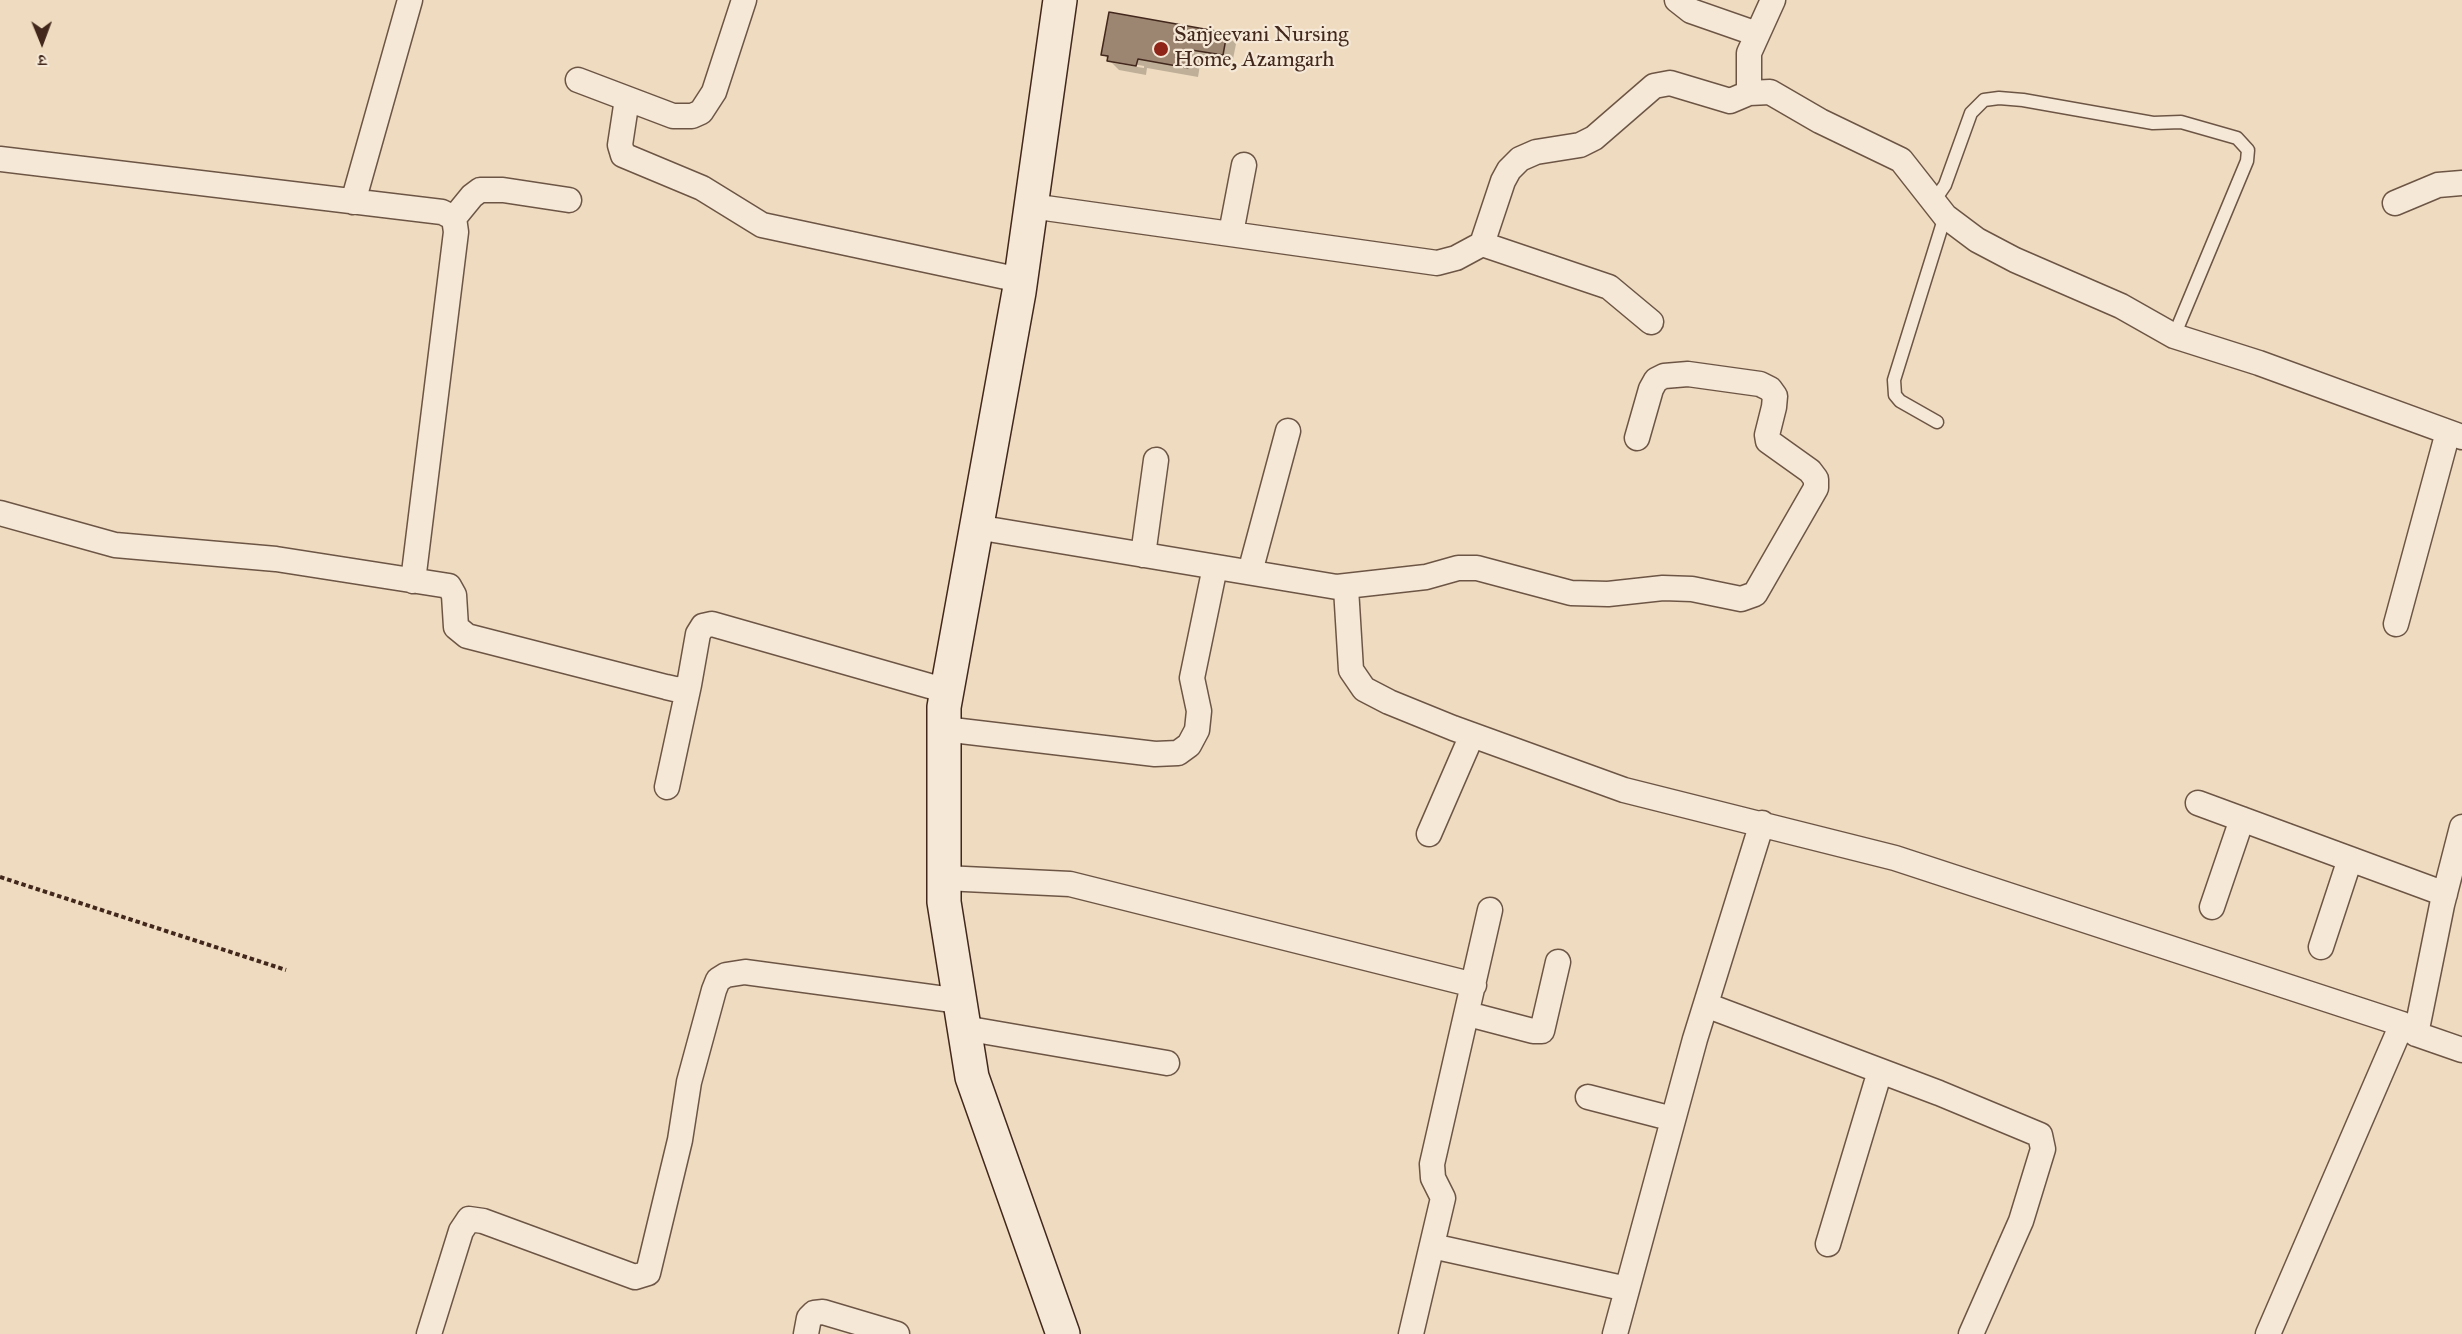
<!DOCTYPE html>
<html>
<head>
<meta charset="utf-8">
<style>
	body { margin:0 }
	#map { position:relative; width:2462px; height:1334px; overflow:hidden; background:#efdbc0; font-family:"IM FELL Great Primer","Noto Serif Devanagari",serif }
	canvas { display:block }
	.north { position:absolute; left:12px; top:12px; width:60px; height:60px; -webkit-text-stroke:4px #f5e8d6; paint-order:stroke; rotate:179deg; font-size:16px; font-weight:700; line-height:24px; text-align:center; color:#42281c }
	.north::after { content:''; display:block; margin:auto; width:21px; height:27px; background:#42281c; clip-path:polygon(50% 0,100% 100%,50% 72%,0 100%) }
</style>
</head>
<body>
<div id="map">
<canvas width="2462" height="1334"></canvas>
<div class="north">उ</div>
</div>
<script>
const ctx = document.querySelector('canvas').getContext('2d');
ctx.lineJoin = 'round';
function fill(path, color) { ctx.fillStyle = color; ctx.fill(path, 'evenodd'); }
const shape = rows => new Path2D(rows.map(r => 'M' + r).join(''));
function trace(path, color, width, dash) { ctx.strokeStyle = color; ctx.lineWidth = width; ctx.lineCap = dash ? 'butt' : 'round'; ctx.setLineDash(dash || []); ctx.stroke(path); }
function write(font, color, halo, rows, align = 'center') {
  ctx.font = font + ' "IM FELL Great Primer",serif'; ctx.lineWidth = 4.5; ctx.setLineDash([]); ctx.textBaseline = 'middle'; ctx.strokeStyle = halo; ctx.fillStyle = color; for (const [text, x, y, turn = 0] of rows) {
    ctx.save(); ctx.translate(x, y); ctx.rotate((+turn || 0) * Math.PI / 180); ctx.textAlign = isNaN(turn) ? turn : align; if (halo) ctx.strokeText(text, 0, 0); ctx.fillText(text, 0, 0); ctx.restore();
  }
}
const shadow = shape([
	[1226,34,1236,44,1232,64,1201,59,1198,77,1147,68,1146,75,1119,70,1103,54],
	[1110,60,1144,66,1144,68,1113,63]
]);
const building = shape([
	[1109,12,1227,33,1223,55,1191,50,1188,68,1138,59,1136,66,1107,61,1108,56,1101,55,1109,12]
]);
const path = shape([
	[0,877,286,970]
]);
const lane = shape([
	[1934,201,1945,185,1971,113,1984,100,1999,98,2023,100,2153,123,2181,122,2237,138,2248,150,2247,161,2174,336],
	[1937,422,1900,401,1895,395,1894,380,1945,216]
]);
const street = shape([
	[1677,0,1691,11,1757,34],
	[578,80,673,116,692,116,701,112,714,92,744,0],
	[1749,93,1749,53,1773,0],
	[627,99,620,145,623,155,702,188,762,225,1020,280],
	[0,159,442,212,454,218,456,232,413,581],
	[353,202,410,0],
	[2395,203,2438,185,2462,183],
	[1031,206,1437,263,1456,258,1482,244,1609,287,1651,322],
	[454,218,472,196,480,190,503,190,569,200],
	[1231,233,1244,165],
	[1482,244,1503,181,1509,170,1520,159,1536,152,1580,145,1594,138,1654,86,1670,83,1730,101,1749,93,1770,92,1820,121,1901,160,1945,216,1977,240,2015,260,2121,306,2174,336,2259,363,2462,437],
	[0,513,115,545,276,559,449,586,454,595,456,627,467,636,666,687,679,690,689,685,698,634,703,626,712,624,947,691],
	[976,527,1337,587,1426,577,1458,568,1477,568,1571,593,1608,594,1663,588,1692,589,1741,599,1755,594,1816,488,1816,479,1810,471,1768,441,1767,435,1774,407,1775,396,1770,389,1760,384,1688,374,1664,376,1656,380,1651,389,1637,438],
	[1143,555,1156,460],
	[1250,572,1288,431],
	[1346,588,1351,670,1364,689,1389,702,1453,728,1624,790,1895,858,2402,1024,2416,1034,2462,1050],
	[2396,624,2448,432],
	[944,729,1155,754,1178,753,1189,745,1197,730,1199,711,1192,678,1215,567],
	[667,787,689,685],
	[2198,803,2445,894],
	[1429,834,1472,735],
	[944,878,1070,884,1474,985],
	[2212,907,2242,819],
	[2321,947,2350,859],
	[1706,1005,1939,1093,2040,1135,2043,1149,2021,1221,1971,1334],
	[1468,1014,1533,1031,1542,1031,1558,962],
	[964,1028,1167,1063],
	[2416,1034,2442,905,2462,827],
	[1588,1097,1673,1119],
	[1828,1244,1880,1071],
	[1432,1246,1627,1289],
	[429,1334,461,1231,469,1219,483,1221,635,1277,648,1273,680,1140,689,1082,714,990,718,980,726,975,745,972,960,1001],
	[806,1334,809,1318,814,1313,823,1312,897,1334],
	[1411,1334,1443,1198,1433,1178,1432,1164,1490,910],
	[1615,1334,1695,1039,1762,823],
	[2268,1334,2402,1024]
]);
const secondary = shape([
	[1060,0,1019,292,944,707,944,902,972,1077,1063,1334]
]);
const markers = [
	[1161,49,8,"#8f2418"]
];
const poiNames = [
	["Sanjeevani Nursing",1174,36],
	["Home, Azamgarh",1174,61]
];
fill(shadow, '#0003');
fill(building, '#9c8571');
trace(building, '#42281c', 1.5);
trace(lane, '#6d5545', 15);
trace(street, '#6d5545', 27);
trace(secondary, '#42281c', 36);
trace(path, '#42281c', 4, [4.5, 3]);
trace(lane, '#f5e8d6', 12);
trace(street, '#f5e8d6', 24);
trace(secondary, '#f5e8d6', 33);
for (const [x, y, r, color] of markers) { const dot = new Path2D(); dot.arc(x, y, r, 0, 2 * Math.PI); ctx.fillStyle = color; ctx.fill(dot); trace(dot, '#f5e8d6', 2); }
write('22px', '#42281c', '#f5e8d6', poiNames, 'left');
</script>
</body>
</html>
